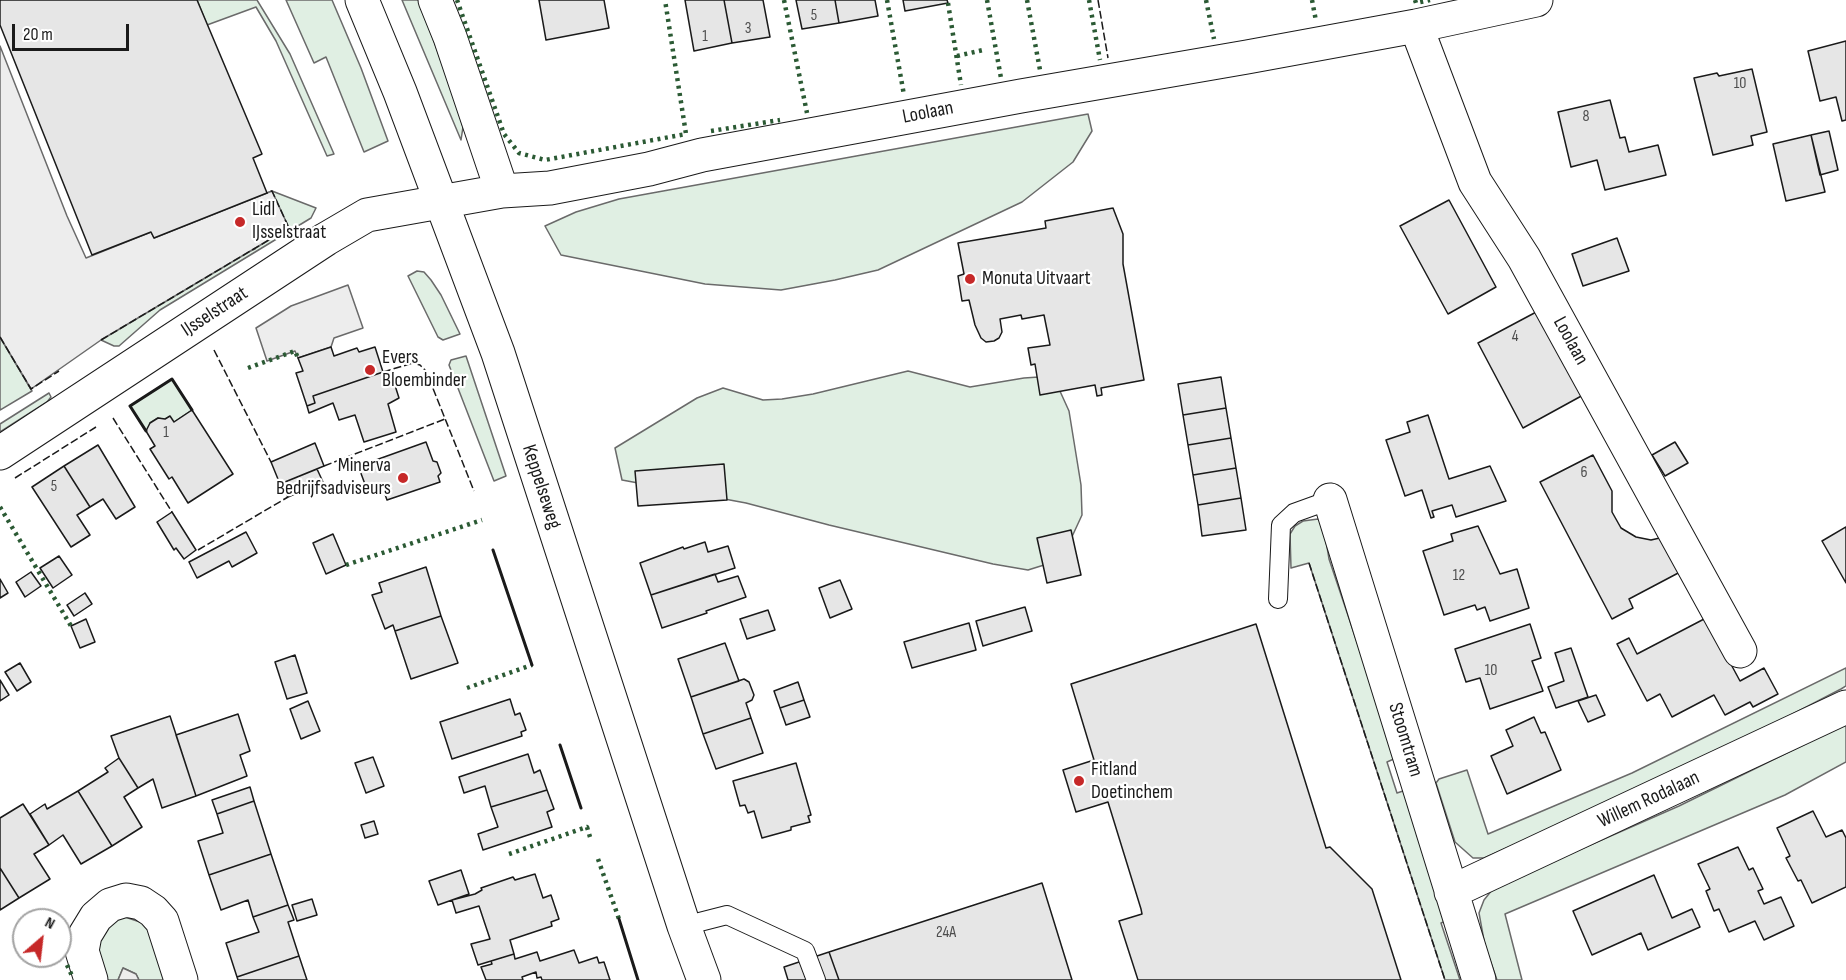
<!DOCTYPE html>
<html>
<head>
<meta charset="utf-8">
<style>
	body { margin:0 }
	#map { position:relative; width:1846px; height:980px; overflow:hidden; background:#fff; font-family:"Sofia Sans Condensed",sans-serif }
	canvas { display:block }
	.north { position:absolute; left:12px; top:908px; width:60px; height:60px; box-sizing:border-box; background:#fff; border:2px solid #a3a3a3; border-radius:50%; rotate:28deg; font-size:16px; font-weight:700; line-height:24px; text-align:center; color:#1a1a1a }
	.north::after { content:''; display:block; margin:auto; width:21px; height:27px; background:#c62828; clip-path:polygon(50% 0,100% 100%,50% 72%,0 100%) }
	.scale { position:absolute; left:12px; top:24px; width:117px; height:27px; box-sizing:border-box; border:3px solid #1a1a1a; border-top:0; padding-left:8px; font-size:18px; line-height:21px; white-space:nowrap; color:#1a1a1a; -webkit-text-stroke:4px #fff; paint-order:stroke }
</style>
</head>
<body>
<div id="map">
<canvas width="1846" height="980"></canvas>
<div class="north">N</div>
<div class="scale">20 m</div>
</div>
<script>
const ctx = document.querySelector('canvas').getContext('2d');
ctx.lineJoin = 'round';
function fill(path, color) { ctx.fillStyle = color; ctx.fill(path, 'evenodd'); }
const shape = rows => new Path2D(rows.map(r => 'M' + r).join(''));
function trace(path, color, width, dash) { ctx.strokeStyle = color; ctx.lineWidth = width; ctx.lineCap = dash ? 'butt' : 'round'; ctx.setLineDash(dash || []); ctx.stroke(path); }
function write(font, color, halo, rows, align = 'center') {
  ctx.font = font + ' "Sofia Sans Condensed",sans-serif'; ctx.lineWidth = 4.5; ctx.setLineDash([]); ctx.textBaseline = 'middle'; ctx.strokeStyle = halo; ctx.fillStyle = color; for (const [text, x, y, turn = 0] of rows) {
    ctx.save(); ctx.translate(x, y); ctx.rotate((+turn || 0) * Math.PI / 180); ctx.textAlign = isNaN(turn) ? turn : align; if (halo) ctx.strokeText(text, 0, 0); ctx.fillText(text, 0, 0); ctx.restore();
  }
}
const green = shape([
	[197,0,257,0,290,54,334,154,327,156,276,41,256,7,207,25,197,0],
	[286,0,332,0,361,68,388,141,364,152,326,57,314,63,286,0],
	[402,0,419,0,455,99,463,127,461,140,402,0],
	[1088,114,1092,131,1073,162,1022,202,878,270,835,280,781,290,705,284,561,255,545,226,576,212,619,199,1088,114],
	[272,191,316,208,311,218,160,310,119,346,114,346,101,340,98,311,255,249,267,193,272,191],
	[417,271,424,272,431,280,441,295,460,334,443,340,438,337,408,276,417,271],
	[0,337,32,391,0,410,0,337],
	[466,356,506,476,494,481,449,365,451,360,466,356],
	[908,371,970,387,1024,378,1039,377,1059,389,1069,411,1081,485,1082,515,1064,554,1044,565,1028,570,993,564,829,525,746,503,622,480,615,448,697,398,723,388,763,400,782,399,813,394,908,371],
	[172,379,192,410,174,422,158,418,150,423,149,429,146,431,130,406,172,379],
	[49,393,51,397,47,402,0,432,0,424,49,393],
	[1318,519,1323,523,1329,559,1396,758,1387,762,1397,793,1406,790,1448,920,1441,923,1460,980,1445,980,1309,563,1291,568,1290,534,1295,526,1303,521,1318,519],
	[1846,668,1846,686,1841,689,1735,744,1578,817,1484,858,1473,858,1455,842,1436,783,1439,779,1467,770,1488,834,1632,773,1846,668],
	[1846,722,1846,762,1785,795,1505,914,1522,980,1497,980,1485,946,1479,913,1484,900,1492,890,1508,881,1679,806,1803,745,1846,722],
	[125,917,146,924,168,980,139,980,136,974,123,968,118,980,105,980,95,953,105,924,125,917]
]);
const parking = shape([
	[0,46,67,216,86,258,151,232,154,238,272,191,289,228,101,340,31,389,0,337,0,46],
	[348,285,363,328,334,338,331,347,298,358,295,351,267,361,256,328,291,306,348,285],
	[123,968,136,974,139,980,118,980,123,968]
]);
const building = shape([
	[0,0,197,0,262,154,253,158,267,193,154,238,151,232,92,255,0,25,0,0],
	[539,0,604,0,609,28,546,40,539,0],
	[685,0,724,0,732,43,694,51,685,0],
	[724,0,763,0,770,37,732,43,724,0],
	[796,0,835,0,839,23,802,29,796,0],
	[835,0,875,0,878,16,839,23,835,0],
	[903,0,947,0,948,3,905,11,903,0],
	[1846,41,1846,120,1842,121,1836,97,1820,101,1808,51,1846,41],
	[1752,69,1767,132,1751,136,1753,145,1713,155,1694,78,1717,73,1719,76,1752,69],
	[1610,100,1620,138,1625,137,1629,152,1658,145,1666,175,1605,190,1597,160,1571,167,1558,112,1610,100],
	[1829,131,1838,170,1820,175,1811,135,1829,131],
	[1811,135,1825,192,1786,201,1773,144,1811,135],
	[1449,200,1496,287,1448,314,1400,226,1449,200],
	[1113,208,1123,234,1123,264,1144,380,1101,388,1102,395,1097,396,1095,385,1040,395,1035,364,1031,365,1028,348,1050,345,1044,315,1022,319,1021,315,1000,319,1002,332,999,338,994,341,986,342,981,338,975,325,969,300,962,301,958,276,964,274,958,243,1046,228,1045,221,1113,208],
	[1617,238,1629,271,1583,286,1572,254,1617,238],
	[1540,310,1585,394,1523,428,1478,343,1540,310],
	[331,347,334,356,357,348,359,352,375,347,383,372,313,396,315,403,307,406,296,373,303,371,298,358,331,347],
	[383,372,385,378,392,376,399,398,388,404,396,432,364,442,355,415,339,420,333,403,309,413,307,406,315,403,313,396,383,372],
	[1221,377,1226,408,1183,415,1178,384,1221,377],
	[1226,408,1231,438,1188,445,1183,415,1226,408],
	[192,410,233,474,188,503,172,477,169,479,150,449,155,446,146,431,150,423,158,418,165,419,170,416,174,422,192,410],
	[1428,415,1449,479,1490,466,1506,501,1456,517,1452,505,1432,511,1434,517,1431,518,1422,490,1405,496,1386,440,1410,432,1407,422,1428,415],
	[1231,438,1236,468,1193,475,1188,445,1231,438],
	[426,442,433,461,437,462,441,473,438,476,440,482,387,500,381,483,366,487,359,468,374,463,373,461,426,442],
	[1675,442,1688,463,1665,476,1652,455,1675,442],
	[315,443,324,466,280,484,271,462,315,443],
	[98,445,135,507,116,519,103,499,90,507,64,466,98,445],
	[1593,455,1612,491,1612,512,1621,528,1636,537,1651,540,1664,537,1682,571,1629,599,1633,608,1612,619,1540,482,1593,455],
	[724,464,727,500,638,506,635,471,724,464],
	[64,466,90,507,77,515,90,535,71,547,32,487,64,466],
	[1236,468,1241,498,1198,505,1193,475,1236,468],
	[317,469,323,482,288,497,280,484,317,469],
	[1241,498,1246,530,1202,536,1198,505,1241,498],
	[172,512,196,550,184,559,176,548,174,550,157,522,172,512],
	[1478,526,1500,574,1517,569,1529,608,1490,621,1485,607,1477,610,1475,605,1444,615,1423,551,1453,541,1451,534,1478,526],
	[1846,527,1846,583,1822,541,1846,527],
	[1071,530,1081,575,1047,583,1037,538,1071,530],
	[246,532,257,553,232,567,229,561,197,578,189,562,246,532],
	[333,534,346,565,326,574,313,543,333,534],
	[705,542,708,552,728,546,735,568,651,595,640,563,683,547,684,549,705,542],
	[59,556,72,575,53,588,40,568,59,556],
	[426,567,441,616,395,631,393,625,385,629,372,595,382,592,379,583,426,567],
	[31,572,41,586,25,597,16,582,31,572],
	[715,574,718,582,738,576,746,597,706,611,707,613,662,628,651,595,715,574],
	[0,579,8,593,0,598,0,579],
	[840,580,852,609,830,618,819,588,840,580],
	[85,593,92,604,74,616,67,605,85,593],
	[1025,607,1032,631,983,646,976,621,1025,607],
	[768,610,775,630,747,639,740,619,768,610],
	[441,616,458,663,411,679,395,631,441,616],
	[1706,618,1740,681,1764,668,1778,694,1753,707,1750,702,1725,715,1714,695,1672,717,1660,694,1647,701,1617,644,1629,638,1637,654,1706,618],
	[86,619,95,642,80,648,71,626,86,619],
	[969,623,976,650,912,668,904,642,969,623],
	[1256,624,1326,848,1330,847,1372,889,1401,980,1138,980,1119,921,1142,914,1141,909,1108,802,1076,812,1063,770,1094,760,1071,684,1256,624],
	[1530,624,1541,658,1532,661,1543,691,1490,709,1480,678,1466,682,1455,649,1530,624],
	[725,643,739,681,691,697,678,659,725,643],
	[1571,648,1588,697,1556,708,1548,687,1564,681,1555,653,1571,648],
	[295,655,307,693,287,699,275,662,295,655],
	[20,663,31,682,17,691,5,672,20,663],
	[744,679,749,682,754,695,752,700,746,703,751,718,703,734,691,697,744,679],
	[0,680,9,695,0,701,0,680],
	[798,682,804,700,780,708,774,691,798,682],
	[1596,695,1605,715,1588,722,1578,701,1596,695],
	[510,699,515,715,520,713,526,730,521,732,522,736,452,759,440,722,510,699],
	[804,700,810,717,786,725,780,708,804,700],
	[308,701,320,731,301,739,290,709,308,701],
	[238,714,250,751,240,755,247,776,196,796,176,735,238,714],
	[170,716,196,796,162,808,153,779,138,788,119,758,111,736,170,716],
	[1534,717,1541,733,1545,732,1561,770,1507,794,1491,756,1513,746,1506,730,1534,717],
	[751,718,763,753,716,769,703,734,751,718],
	[528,754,534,773,540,770,547,790,491,807,485,786,464,793,459,777,528,754],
	[373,757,384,786,366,793,355,763,373,757],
	[119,758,138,788,124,797,142,827,112,846,78,791,108,772,105,768,119,758],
	[796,763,811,815,808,816,810,822,791,827,791,830,762,838,754,811,748,813,745,805,740,806,733,781,796,763],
	[250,787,254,801,217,814,212,800,250,787],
	[547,790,554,809,547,812,552,827,483,850,478,834,498,827,491,807,547,790],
	[78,791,112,846,81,864,63,835,49,845,30,814,45,804,47,809,78,791],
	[254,801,271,854,209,875,198,841,223,833,217,814,254,801],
	[23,804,49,845,34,854,50,879,19,898,0,868,0,818,23,804],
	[1813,811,1826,837,1842,830,1846,838,1846,887,1812,903,1801,880,1798,881,1786,858,1790,856,1777,828,1813,811],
	[374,821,378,834,365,838,361,825,374,821],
	[1738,847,1749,870,1753,868,1763,889,1758,891,1764,904,1781,897,1794,926,1764,940,1755,921,1729,932,1719,909,1714,911,1706,891,1710,889,1698,864,1738,847],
	[271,854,288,905,253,917,248,900,221,910,209,875,271,854],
	[0,868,19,898,0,910,0,868],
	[461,870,469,894,438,905,429,881,461,870],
	[535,874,543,898,551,895,559,919,551,922,552,926,510,940,514,954,478,965,471,944,490,939,479,906,456,913,452,900,475,894,482,890,481,888,513,877,515,880,535,874],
	[1654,875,1672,918,1692,909,1700,927,1648,950,1641,933,1592,955,1573,911,1654,875],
	[1042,883,1072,980,839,980,829,952,1042,883],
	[312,899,317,915,297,921,292,905,312,899],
	[288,905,294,920,288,922,299,956,237,977,226,943,259,932,253,917,288,905],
	[574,950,579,963,597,957,599,963,604,962,610,980,542,980,541,977,537,978,536,972,522,977,523,980,486,980,481,967,492,964,491,961,514,954,515,959,537,952,540,961,574,950],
	[829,952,839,980,788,980,784,967,829,952],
	[299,956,307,980,238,980,237,977,299,956]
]);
const service = shape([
	[1278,599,1281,525,1294,513,1330,500],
	[684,926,727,915,805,951,816,980]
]);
const minor = shape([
	[435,0,450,37,502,191],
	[1416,26,1475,182,1524,258,1740,651],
	[0,453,326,239,367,215,502,191,550,188,649,169,702,155,1021,96,1247,57,1416,26,1536,0],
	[1330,500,1479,980],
	[1451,892,1846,707],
	[91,980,82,951,85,935,96,917,110,905,126,900,141,903,153,911,162,921,181,980]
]);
const secondary = shape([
	[362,0,400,92,498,353,684,926,704,980]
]);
const hedge = shape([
	[457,0,504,134,519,153,545,160,686,134,665,0],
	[784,0,807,113],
	[887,0,904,95],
	[987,0,1001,78],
	[1027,0,1040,70],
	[1089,0,1100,60],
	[1206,0,1214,39],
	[1312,0,1316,21],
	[1415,0,1416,3,1430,0],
	[948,3,961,85],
	[957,56,983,50],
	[711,131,780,120],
	[248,368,295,351,298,358],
	[0,507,71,626],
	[346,565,482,520],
	[467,688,532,665],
	[509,854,587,827,590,837],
	[598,859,619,919],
	[67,965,73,978]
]);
const fence = shape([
	[1098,0,1108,58],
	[0,337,31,389,59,371],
	[101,340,289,228,272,191,267,193],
	[214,350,271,462],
	[383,372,413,363,420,365,426,371,474,491],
	[113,418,172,512],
	[324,466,445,419],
	[15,478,96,427],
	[198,550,288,497],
	[1309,563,1445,980]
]);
const wall = shape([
	[146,431,130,406,172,379,192,410],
	[493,550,532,665],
	[560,745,581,808],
	[619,919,638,980]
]);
const markers = [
	[240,222,6,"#c62828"],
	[970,279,6,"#c62828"],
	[370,370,6,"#c62828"],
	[403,478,6,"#c62828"],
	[1079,781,6,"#c62828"]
];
const numberNames = [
	["5",814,16],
	["3",748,29],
	["1",705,37],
	["10",1740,84],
	["8",1586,117],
	["4",1515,337],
	["1",166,433],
	["6",1584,473],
	["5",54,487],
	["12",1459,576],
	["10",1491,671],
	["24A",946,933]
];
const streetNames = [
	["Loolaan",928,113,-11],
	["IJsselstraat",215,312,-33],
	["Loolaan",1570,341,61],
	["Keppelseweg",541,487,72],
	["Stoomtram",1405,740,73],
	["Willem Rodalaan",1649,800,-25]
];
const poiNames = [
	["Lidl",252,210],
	["IJsselstraat",252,233],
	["Monuta Uitvaart",982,279],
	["Evers",382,358],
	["Bloembinder",382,381],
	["Minerva",391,466,"right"],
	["Bedrijfsadviseurs",391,489,"right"],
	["Fitland",1091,770],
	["Doetinchem",1091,793]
];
fill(green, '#e0efe3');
trace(green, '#6a6a6a', 1.5);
fill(parking, '#ededed');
trace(parking, '#6a6a6a', 1.5);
fill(building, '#e6e6e6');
trace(building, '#1a1a1a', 1.5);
trace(service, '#1a1a1a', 20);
trace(minor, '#1a1a1a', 35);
trace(secondary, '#1a1a1a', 35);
trace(service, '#fff', 18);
trace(minor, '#fff', 33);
trace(secondary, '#fff', 33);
trace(hedge, '#2b5a34', 4.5, [3, 4.5]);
trace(fence, '#1a1a1a', 1.5, [8, 3]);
trace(wall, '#1a1a1a', 3);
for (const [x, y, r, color] of markers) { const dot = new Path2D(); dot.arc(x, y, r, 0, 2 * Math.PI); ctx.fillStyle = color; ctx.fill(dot); trace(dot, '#fff', 2); }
write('16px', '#4d4d4d', null, numberNames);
write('20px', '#1a1a1a', '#fff', streetNames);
write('20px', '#1a1a1a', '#fff', poiNames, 'left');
</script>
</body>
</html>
